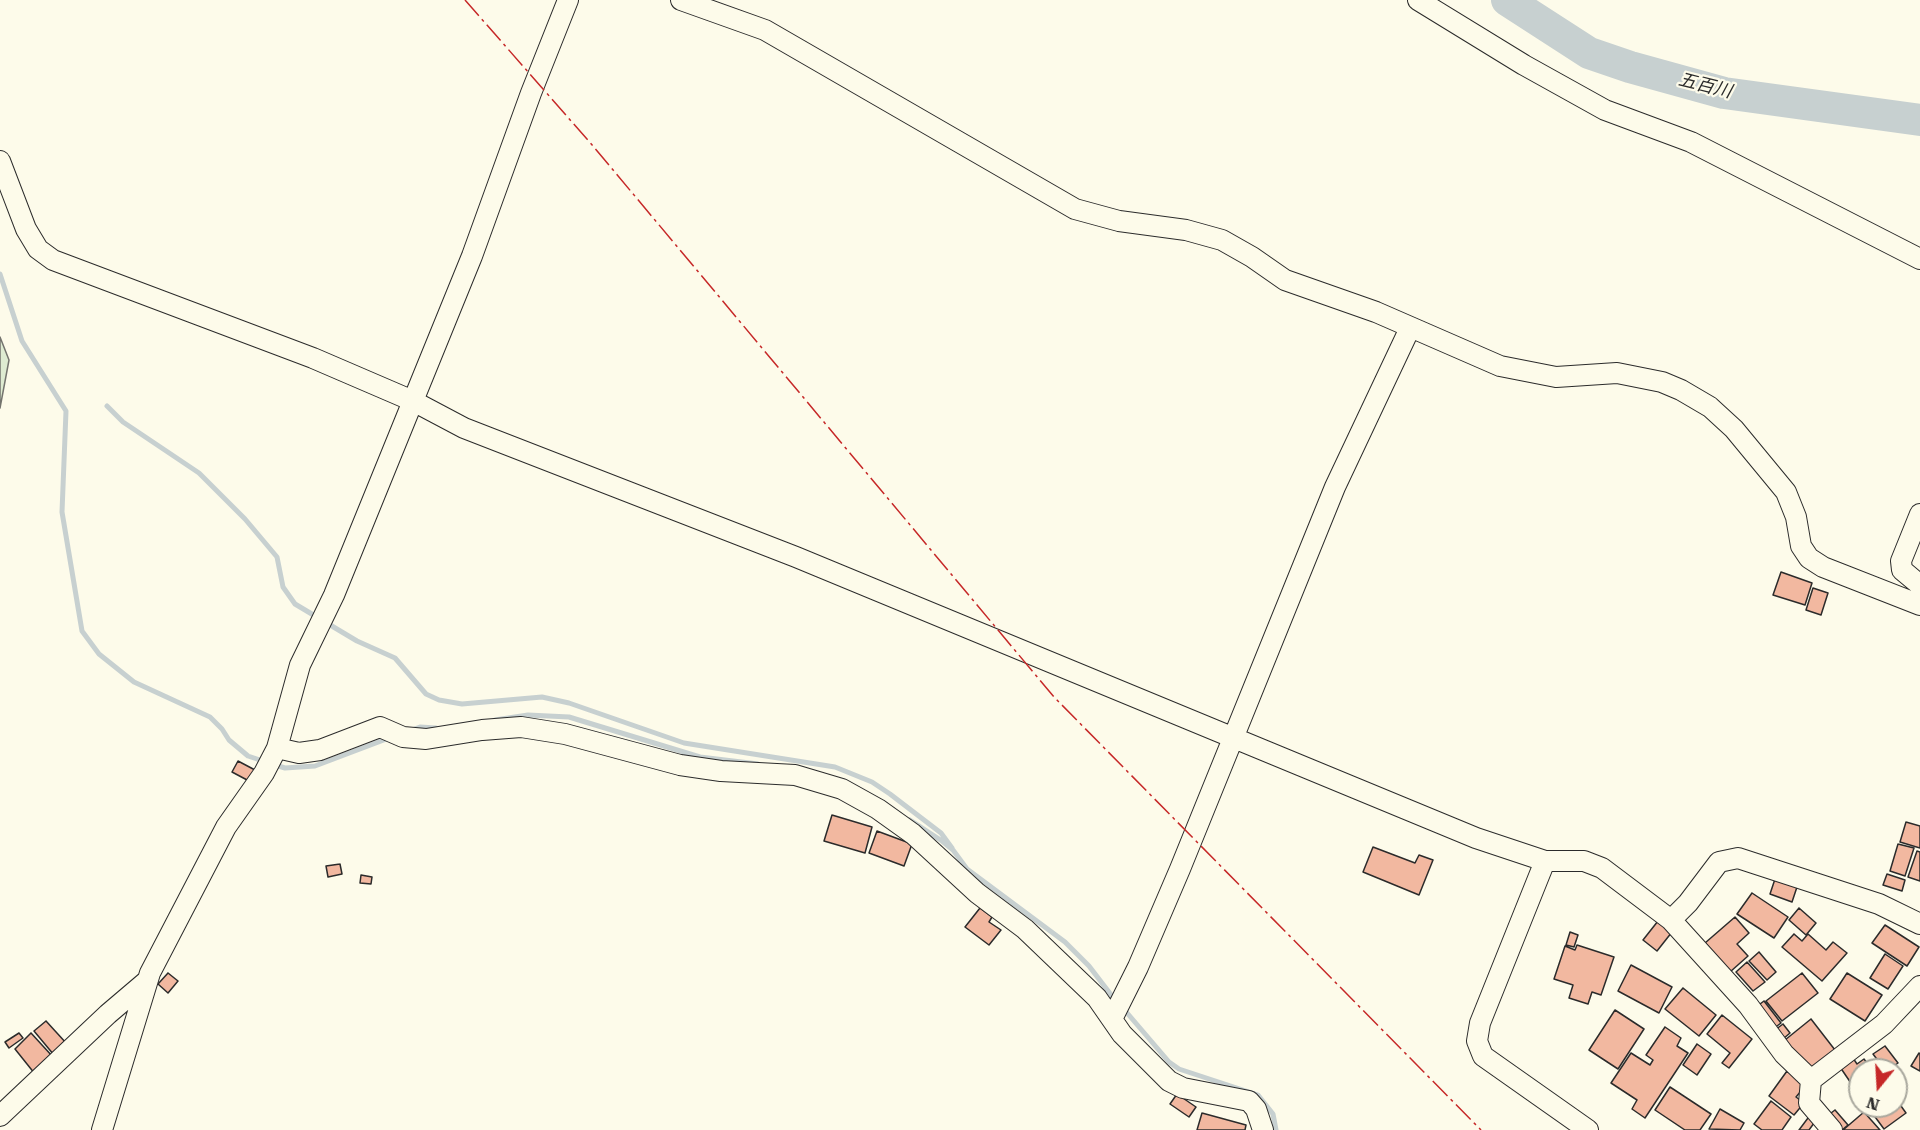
<!DOCTYPE html>
<html>
<head>
<meta charset="utf-8">
<style>
	body { margin:0 }
	#map { position:relative; width:1920px; height:1130px; overflow:hidden; background:#fdfbea; font-family:"Roboto Serif",serif }
	canvas { display:block }
	.north { position:absolute; left:1848px; top:1058px; width:60px; height:60px; box-sizing:border-box; background:#fdfbea; border:2px solid #a9a89e; border-radius:50%; rotate:198deg; font-size:16px; font-weight:700; line-height:24px; text-align:center; color:#2b2b2b }
	.north::after { content:''; display:block; margin:auto; width:21px; height:27px; background:#c62828; clip-path:polygon(50% 0,100% 100%,50% 72%,0 100%) }
</style>
</head>
<body>
<div id="map">
<canvas width="1920" height="1130"></canvas>
<div class="north">N</div>
</div>
<script>
const ctx = document.querySelector('canvas').getContext('2d');
ctx.lineJoin = 'round';
function fill(path, color) { ctx.fillStyle = color; ctx.fill(path, 'evenodd'); }
const shape = rows => new Path2D(rows.map(r => 'M' + r).join(''));
function trace(path, color, width, dash) { ctx.strokeStyle = color; ctx.lineWidth = width; ctx.lineCap = dash ? 'butt' : 'round'; ctx.setLineDash(dash || []); ctx.stroke(path); }
function write(font, color, halo, rows, align = 'center') {
  ctx.font = font + ' "Roboto Serif","Noto Sans JP",serif'; ctx.lineWidth = 4.5; ctx.setLineDash([]); ctx.textBaseline = 'middle'; ctx.strokeStyle = halo; ctx.fillStyle = color; for (const [text, x, y, turn = 0] of rows) {
    ctx.save(); ctx.translate(x, y); ctx.rotate((+turn || 0) * Math.PI / 180); ctx.textAlign = isNaN(turn) ? turn : align; if (halo) ctx.strokeText(text, 0, 0); ctx.fillText(text, 0, 0); ctx.restore();
  }
}
const green = shape([
	[0,337,9,360,0,408,0,337]
]);
const stream = shape([
	[0,274,22,341,66,411,62,512,82,631,99,654,134,682,210,717,222,729,229,740,248,756,272,764,285,768,315,766,389,738],
	[107,406,123,422,199,473,245,519,277,557,283,587,295,604,357,641,395,658,426,694,439,700,462,704,542,697,569,703,684,743,835,767,872,782,890,794,941,833,952,848],
	[495,720,528,715,569,717,700,757,758,764],
	[412,730,420,727,436,728],
	[910,820,942,841,953,850,967,869,1065,942,1089,966,1115,1000],
	[1122,1007,1169,1062,1179,1069,1258,1095,1273,1114,1276,1130]
]);
const river = shape([
	[1507,0,1589,53,1630,67,1724,93,1920,120]
]);
const building = shape([
	[1781,572,1812,583,1805,605,1773,595,1781,572],
	[1813,588,1828,593,1821,615,1806,610,1813,588],
	[238,761,255,770,249,781,232,772,238,761],
	[832,815,872,827,865,853,824,841,832,815],
	[1906,822,1920,826,1920,848,1900,842,1906,822],
	[877,831,912,844,904,866,869,853,877,831],
	[1898,844,1914,848,1905,876,1890,871,1898,844],
	[1373,847,1415,863,1419,855,1433,860,1419,895,1363,872,1373,847],
	[1917,851,1920,852,1920,881,1908,877,1917,851],
	[340,864,342,874,328,877,326,866,340,864],
	[1887,874,1905,880,1902,891,1883,885,1887,874],
	[361,875,372,877,371,884,360,883,361,875],
	[1775,879,1797,887,1792,902,1770,894,1775,879],
	[1752,893,1788,917,1774,938,1737,914,1752,893],
	[980,908,992,917,989,922,1001,930,989,945,965,927,980,908],
	[1799,908,1816,923,1806,935,1789,920,1799,908],
	[1735,917,1749,933,1737,944,1748,956,1730,972,1705,943,1735,917],
	[1658,921,1672,932,1657,951,1643,940,1658,921],
	[1885,925,1919,947,1907,966,1872,943,1885,925],
	[1570,932,1578,935,1574,947,1566,945,1570,932],
	[1794,934,1802,941,1808,934,1826,950,1833,942,1847,953,1822,981,1782,947,1794,934],
	[1577,945,1614,957,1601,995,1592,992,1588,1004,1569,998,1573,985,1554,979,1565,946,1575,950,1577,945],
	[1759,952,1776,972,1767,980,1749,961,1759,952],
	[1885,954,1903,966,1888,989,1870,978,1885,954],
	[1747,962,1765,982,1753,991,1736,972,1747,962],
	[1631,965,1672,987,1659,1013,1618,991,1631,965],
	[168,973,178,981,168,993,158,984,168,973],
	[1802,973,1818,993,1782,1021,1766,1001,1802,973],
	[1847,973,1882,995,1865,1021,1830,999,1847,973],
	[1683,988,1716,1015,1699,1036,1665,1009,1683,988],
	[1764,1001,1781,1023,1773,1029,1756,1007,1764,1001],
	[1615,1010,1644,1029,1618,1069,1589,1050,1615,1010],
	[1722,1015,1752,1039,1729,1068,1722,1063,1730,1053,1707,1034,1722,1015],
	[1811,1019,1835,1050,1809,1070,1785,1040,1811,1019],
	[46,1021,67,1044,54,1055,34,1031,46,1021],
	[1783,1024,1790,1033,1783,1039,1775,1030,1783,1024],
	[1665,1027,1681,1038,1677,1046,1688,1053,1645,1118,1632,1109,1637,1100,1611,1083,1631,1053,1650,1065,1653,1060,1646,1055,1665,1027],
	[19,1033,23,1038,9,1048,5,1042,19,1033],
	[31,1033,53,1057,35,1074,15,1049,31,1033],
	[1697,1044,1711,1054,1697,1075,1683,1065,1697,1044],
	[1885,1046,1898,1063,1888,1070,1885,1070,1873,1054,1885,1046],
	[1919,1053,1920,1054,1920,1071,1911,1066,1919,1053],
	[1853,1058,1857,1064,1864,1059,1872,1070,1860,1070,1860,1085,1855,1089,1840,1067,1853,1058],
	[1787,1071,1806,1085,1796,1097,1804,1103,1794,1115,1769,1096,1787,1071],
	[1670,1087,1711,1114,1700,1130,1685,1130,1655,1110,1670,1087],
	[1177,1094,1196,1107,1189,1117,1170,1104,1177,1094],
	[1896,1099,1906,1113,1884,1129,1867,1106,1896,1106,1896,1099],
	[1771,1101,1791,1117,1782,1130,1762,1130,1754,1124,1771,1101],
	[1720,1109,1744,1123,1740,1130,1709,1129,1720,1109],
	[1835,1110,1848,1125,1842,1130,1827,1116,1835,1110],
	[1864,1112,1880,1130,1843,1130,1864,1112],
	[1202,1113,1246,1125,1245,1130,1197,1130,1202,1113],
	[1811,1114,1817,1119,1809,1130,1799,1130,1811,1114]
]);
const minor = shape([
	[681,0,765,30,1075,209,1119,221,1186,230,1222,240,1252,257,1285,280,1376,312,1500,366,1556,377,1617,373,1662,382,1681,390,1710,407,1734,429,1786,492,1796,517,1801,546,1809,558,1823,567,1920,605],
	[1418,0,1524,65,1605,110,1691,142,1920,259],
	[0,161,26,229,38,249,53,260,313,358,413,401,464,428,796,557,1476,838,1545,861,1584,861,1602,868,1671,920,1748,1005,1784,1054,1811,1080],
	[1920,514,1901,561,1902,570,1920,585],
	[277,748,299,753,320,750,380,727,403,737,426,739,482,730,521,727,565,734,680,765,721,771,795,775,842,789,878,809,913,834,977,893,1025,929,1097,998,1122,1034,1169,1081,1183,1088,1249,1101,1256,1109,1263,1130],
	[1545,861,1480,1023,1477,1041,1483,1056,1588,1130],
	[1671,920,1688,903,1719,862,1738,858,1879,904,1920,924],
	[1112,1019,1138,967,1180,869,1335,487,1410,328],
	[0,1116,108,1014,148,980],
	[102,1130,150,973,226,827,264,773,277,748,300,665,334,595,472,256,531,93,568,0],
	[1832,1130,1809,1103,1811,1080,1884,1024,1920,986]
]);
const power = shape([
	[465,0,593,146,1054,697,1481,1130]
]);
const waterNames = [
	["五百川",1705,86,14]
];
fill(green, '#deebd1');
trace(green, '#74746e', 1.5);
trace(stream, '#c7d0d0', 5);
trace(river, '#c7d0d0', 32);
fill(building, '#f2b8a0');
trace(building, '#2b2b2b', 1.5);
trace(minor, '#2b2b2b', 22);
trace(minor, '#fdfbea', 20);
trace(power, '#c62828', 1.5, [21, 4.5, 3, 4.5]);
write('italic 18px', '#2b2b2b', '#fdfbea', waterNames);
</script>
</body>
</html>
